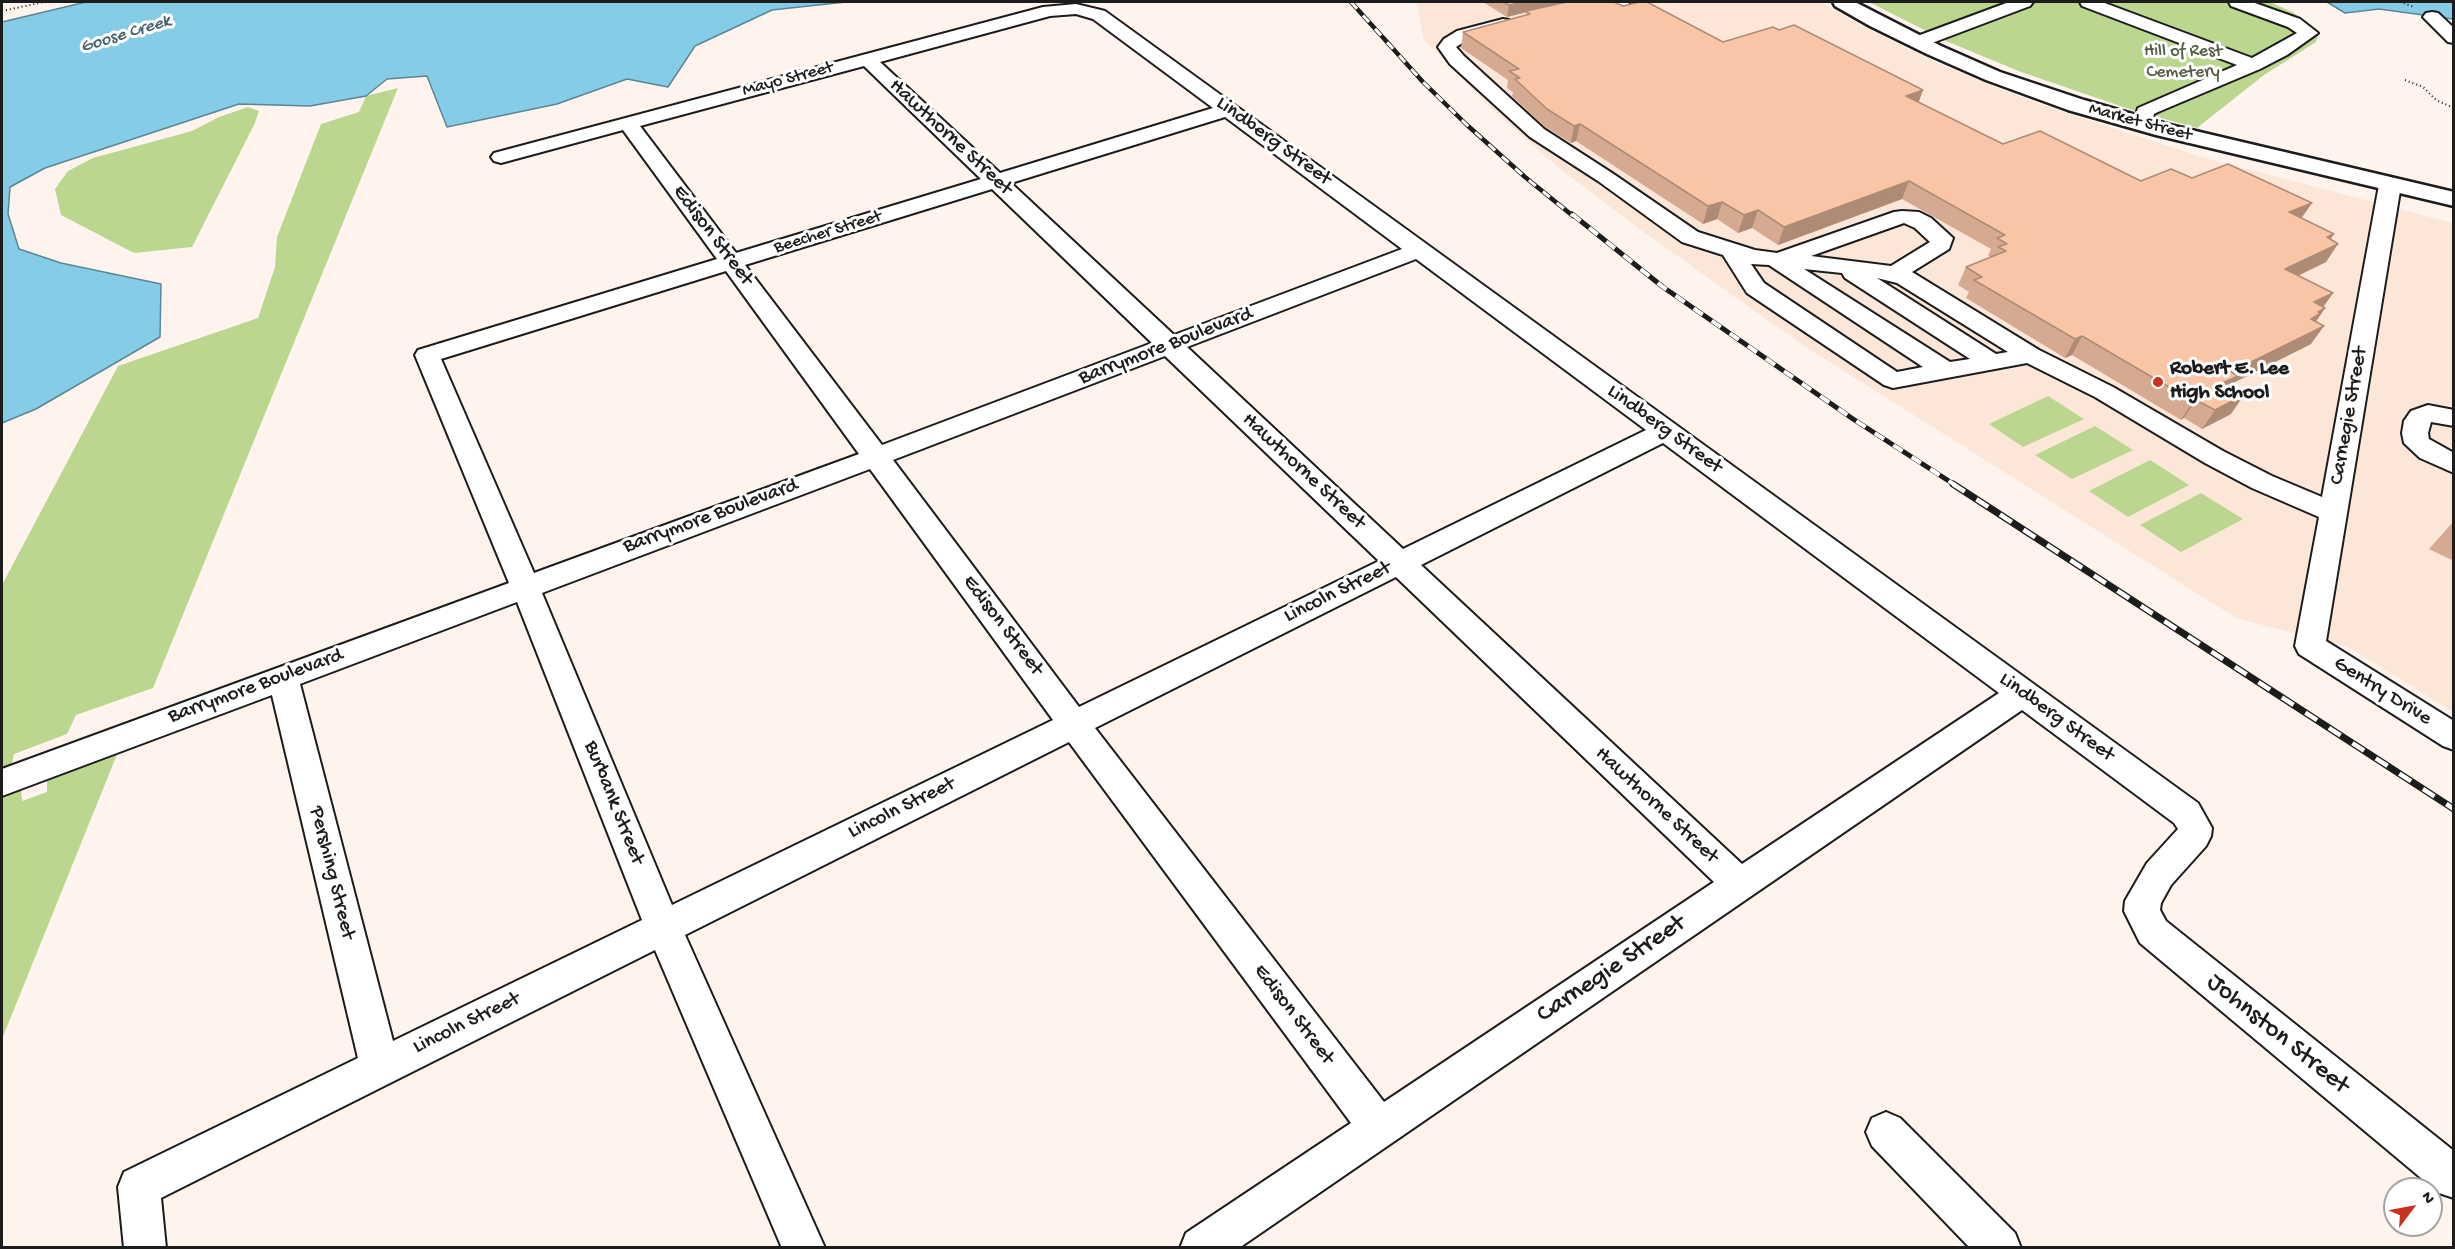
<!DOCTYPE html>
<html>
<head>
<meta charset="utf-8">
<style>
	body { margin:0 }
	#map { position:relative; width:2455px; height:1249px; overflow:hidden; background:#fef4ed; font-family:"Gochi Hand",sans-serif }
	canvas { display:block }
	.frame { position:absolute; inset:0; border:3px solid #1c1c1c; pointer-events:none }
	.north { position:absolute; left:2383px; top:1177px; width:60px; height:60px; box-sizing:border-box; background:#fff; border:2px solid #a4a4a4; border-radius:50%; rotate:58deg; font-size:16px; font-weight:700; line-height:24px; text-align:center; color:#1c1c1c }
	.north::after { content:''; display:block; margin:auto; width:21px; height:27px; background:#c8321e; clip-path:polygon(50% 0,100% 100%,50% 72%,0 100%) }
</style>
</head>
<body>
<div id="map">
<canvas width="2455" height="1249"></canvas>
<div class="frame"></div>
<div class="north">N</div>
</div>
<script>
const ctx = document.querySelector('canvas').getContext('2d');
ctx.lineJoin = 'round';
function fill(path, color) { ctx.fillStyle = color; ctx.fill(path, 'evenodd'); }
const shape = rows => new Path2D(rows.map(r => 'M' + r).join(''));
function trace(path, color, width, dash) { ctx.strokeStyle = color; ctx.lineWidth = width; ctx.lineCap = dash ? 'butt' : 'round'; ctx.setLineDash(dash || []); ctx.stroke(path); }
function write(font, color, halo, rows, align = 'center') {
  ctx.font = font + ' "Gochi Hand",sans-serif'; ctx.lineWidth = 6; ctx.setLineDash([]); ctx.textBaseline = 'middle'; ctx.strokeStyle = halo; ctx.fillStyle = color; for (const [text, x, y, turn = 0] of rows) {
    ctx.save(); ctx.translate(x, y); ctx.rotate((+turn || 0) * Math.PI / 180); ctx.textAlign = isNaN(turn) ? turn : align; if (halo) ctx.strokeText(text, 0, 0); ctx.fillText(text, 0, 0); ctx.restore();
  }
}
const built = shape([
	[1416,2,1821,2,1862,26,1931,60,1999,89,2072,115,2202,157,2453,223,2453,712,2350,648,2236,618,1801,344,1641,230,1559,168,1496,113,1424,40]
]);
const green = shape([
	[1869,2,2270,2,2294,13,2319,32,2316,42,2264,75,2197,128,2132,110,2021,72,1946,41],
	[398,88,153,688,76,715,67,734,14,754,12,764,2,770,2,585,118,366,258,318,275,267,277,237,321,124,359,112,366,96],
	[248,107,259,111,254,125,192,247,134,253,61,215,55,189,68,171,93,158,192,131,219,117],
	[2048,396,2084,419,2023,447,1989,424],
	[2095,426,2133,450,2072,479,2035,455],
	[2150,460,2189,485,2128,517,2089,491],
	[2201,493,2243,519,2181,552,2140,525],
	[120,747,2,1039,2,793,12,789,21,789,22,801,47,792,47,779,55,772]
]);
const water = shape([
	[86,2,846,2,772,10,695,46,668,87,627,79,557,104,447,127,427,76,387,79,366,96,310,106,239,104,45,168,10,187,8,214,19,249,61,263,161,284,160,337,36,409,2,423,2,22,86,2],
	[2327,2,2453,2,2453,19,2379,9,2345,13,2327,2]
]);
const path = shape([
	[2400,2,2414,7],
	[2,11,44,2],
	[2405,80,2423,87,2436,100,2454,108]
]);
const minor = shape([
	[1590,2,1630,2,1627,6,1621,7,1599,7,1593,6,1590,2],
	[2009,2,2033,2,2030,6,1924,46,1918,47,1912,46,1909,42,1912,38,2009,2],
	[2080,2,2102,2,2252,58,2297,33,2288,27,2231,6,2229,2,2252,2,2300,19,2318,33,2287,55,2260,69,2158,112,2154,114,2150,128,2143,130,2136,128,2133,124,2138,108,2237,65,2082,6,2080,2],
	[1076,4,1105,11,2198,803,2212,828,2211,836,2206,846,2171,885,2161,903,2160,910,2166,921,2454,1151,2454,1198,2439,1193,2140,943,2124,911,2125,901,2147,863,2178,829,2174,823,2022,710,1239,1248,1180,1248,1186,1233,1351,1123,1069,742,685,935,825,1248,782,1248,655,950,161,1198,166,1248,124,1248,118,1187,124,1172,358,1058,272,695,2,796,2,769,509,583,415,355,418,350,717,259,623,130,501,163,494,161,491,157,494,153,1043,7,1076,4],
	[1076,14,1093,19,1213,108,1000,173,880,62,1050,16,1076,14],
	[864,66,981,179,736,253,640,126,864,66],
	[1225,117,1402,249,1174,335,1011,183,1225,117],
	[992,189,1152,343,882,445,745,265,992,189],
	[1416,259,1646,430,1403,549,1187,347,1416,259],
	[726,271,859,454,534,573,441,359,726,271],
	[1165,356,1379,561,1079,707,893,460,1165,356],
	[1663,443,1999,693,1742,864,1421,565,1663,443],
	[870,469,1053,720,672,905,542,593,870,469],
	[1396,577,1714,882,1384,1102,1095,728,1396,577],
	[517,602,642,920,393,1041,300,684,517,602],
	[2432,12,2438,13,2454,28,2454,43,2448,42,2423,17,2426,13,2432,12],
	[1503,19,1509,20,1512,24,1509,28,1469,39,1456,47,1464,56,1544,129,1612,173,1698,232,1755,250,1777,253,1894,212,1902,211,1919,212,1931,218,1953,238,1949,249,1912,272,2039,350,2113,387,2223,451,2272,476,2322,497,2379,185,2383,181,2390,179,2397,181,2401,185,2326,641,2454,721,2454,750,2443,746,2299,654,2295,646,2319,517,2252,488,2205,463,2095,397,2027,363,1893,388,1884,385,1747,293,1723,255,1682,242,1598,181,1530,137,1450,64,1438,47,1444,39,1457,31,1503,19],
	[1904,223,1915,228,1930,242,1891,266,1811,256,1904,223],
	[1751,264,1769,265,1923,367,1897,372,1764,283,1751,264],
	[1804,269,1842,273,1845,278,1970,359,1950,362,1804,269],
	[1877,278,1897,283,2008,352,1996,354,1877,278],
	[2428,405,2454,410,2454,426,2431,422,2428,433,2429,439,2454,453,2454,473,2420,458,2404,443,2402,433,2404,421,2411,411,2428,405],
	[1886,1112,1900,1118,2015,1233,2021,1248,1970,1248,1872,1146,1866,1132,1872,1118,1886,1112]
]);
const major = shape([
	[1833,2,1855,2,1941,46,2000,72,2084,100,2170,125,2454,192,2454,206,2156,135,2068,110,1986,80,1927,54,1870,26,1835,6,1833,2]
]);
const railFar2 = shape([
	[1351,2,1423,82,1467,125,1525,177,1573,216]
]);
const railFar1 = shape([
	[1572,214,1663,287,1853,419,1955,485]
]);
const rail = shape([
	[1953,484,2454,809]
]);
const wall = shape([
	[1483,2,1614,2,1623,6,1723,42,1919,103,2003,144,2141,181,2192,178,2312,203,2301,218,2330,240,2326,262,2298,276,2333,293,2323,307,2325,308,2316,321,2311,344,2233,383,2230,388,2231,414,2202,429,2184,418,2181,420,2072,355,2065,358,1966,298,1969,292,1958,285,1966,267,1991,257,1988,256,1991,249,1902,199,1778,245,1752,228,1738,233,1717,219,1703,224,1576,141,1571,143,1544,126,1512,96,1513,92,1507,88,1508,80,1461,48,1463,32,1526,15,1526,12,1507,17],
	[2454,521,2454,561,2429,549]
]);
const shadedWall = shape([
	[1524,2,1568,2,1507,17,1509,5],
	[1923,90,1917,107,1906,96],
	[1580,124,1576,141,1571,143,1574,126],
	[1909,181,1902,199,1778,245,1784,227],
	[1722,202,1717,219,1703,224,1708,206],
	[2312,203,2300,220,2289,212],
	[1758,210,1752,228,1738,233,1744,215],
	[2334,234,2323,251,2338,244,2326,262,2274,287,2285,269,2327,237],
	[2333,293,2321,310,2325,308,2309,332,2314,302],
	[2324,326,2311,344,2233,383,2226,394,2210,402,2231,372],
	[2082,336,2072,355,2065,358,2075,339],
	[2244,395,2231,414,2202,429,2215,410],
	[2196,400,2184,418,2181,420,2193,401]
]);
const building = shape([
	[1503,2,1524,2,1509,5,1503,2],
	[1567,2,1614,2,1623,6,1640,2,1647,2,1723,42,1773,27,1779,30,1794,25,1923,90,1906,96,2003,144,2040,131,2141,181,2171,169,2192,178,2228,164,2312,203,2289,212,2334,234,2327,237,2338,244,2285,269,2333,293,2314,302,2325,308,2318,312,2321,313,2311,319,2324,326,2231,372,2238,376,2222,383,2244,395,2215,410,2196,400,2193,401,2082,336,2075,339,1974,280,1982,277,1966,267,2006,251,1998,247,2007,244,1997,238,2005,235,1909,181,1784,227,1758,210,1744,215,1722,202,1708,206,1580,124,1574,126,1547,109,1515,79,1520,78,1509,71,1519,69,1463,32,1530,14,1526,11,1567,2]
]);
const markers = [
	[2158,382,6,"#c8321e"]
];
const farWaternames = [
	["Goose Creek",126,35,-17]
];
const farParknames = [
	["Hill of Rest",2183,52],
	["Cemetery",2183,73]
];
const farStreetnames = [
	["Mayo Street",788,80,-15],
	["Market Street",2140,123,15],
	["Beecher Street",828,233,-17]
];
const streetNames = [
	["Hawthorne Street",950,138,43],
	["Lindberg Street",1273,142,36],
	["Edison Street",712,236,53],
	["Barrymore Boulevard",1166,347,-21],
	["Carnegie Street",2350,416,-80],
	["Lindberg Street",1664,430,36],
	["Hawthorne Street",1303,472,43],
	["Barrymore Boulevard",711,517,-20],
	["Lincoln Street",1338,593,-26],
	["Edison Street",1002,626,53],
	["Barrymore Boulevard",256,687,-20],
	["Gentry Drive",2382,692,32],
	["Lindberg Street",2056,718,36],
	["Burbank Street",613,803,68],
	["Hawthorne Street",1656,806,43],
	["Lincoln Street",902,809,-26],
	["Pershing Street",331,873,76],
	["Edison Street",1293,1015,53],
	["Lincoln Street",467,1024,-26]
];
const poiNames = [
	["Robert E. Lee",2170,370],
	["High School",2170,394]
];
const nearStreetnames = [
	["Carnegie Street",1612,970,-34],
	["Johnston Street",2277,1035,39]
];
fill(built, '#fce6d8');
fill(green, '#bbd78f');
fill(water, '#85cce6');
trace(water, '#5b8695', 1.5);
trace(minor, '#1c1c1c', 4);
trace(major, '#1c1c1c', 5);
trace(path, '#1c1c1c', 2, [1, 3]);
fill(minor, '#fff');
fill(major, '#fff');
trace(railFar2, '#1c1c1c', 4.5);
trace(railFar1, '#1c1c1c', 5);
trace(rail, '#1c1c1c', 7);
trace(railFar2, '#fff', 3, [9]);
trace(railFar1, '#fff', 4, [11]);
trace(rail, '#fff', 4.5, [14]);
fill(wall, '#d5aa90');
fill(shadedWall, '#ae8b75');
fill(building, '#f8c6a7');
trace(building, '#ae8b75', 1.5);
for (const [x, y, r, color] of markers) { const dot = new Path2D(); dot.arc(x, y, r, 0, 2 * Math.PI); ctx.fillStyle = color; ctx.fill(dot); trace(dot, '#fff', 2); }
write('italic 18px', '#46626d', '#fff', farWaternames);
write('18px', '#545d44', '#fff', farParknames);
write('18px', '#1c1c1c', '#fff', farStreetnames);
write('21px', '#1c1c1c', '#fff', streetNames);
write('bold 21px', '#1c1c1c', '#fff', poiNames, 'left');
write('26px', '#1c1c1c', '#fff', nearStreetnames);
</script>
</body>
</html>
